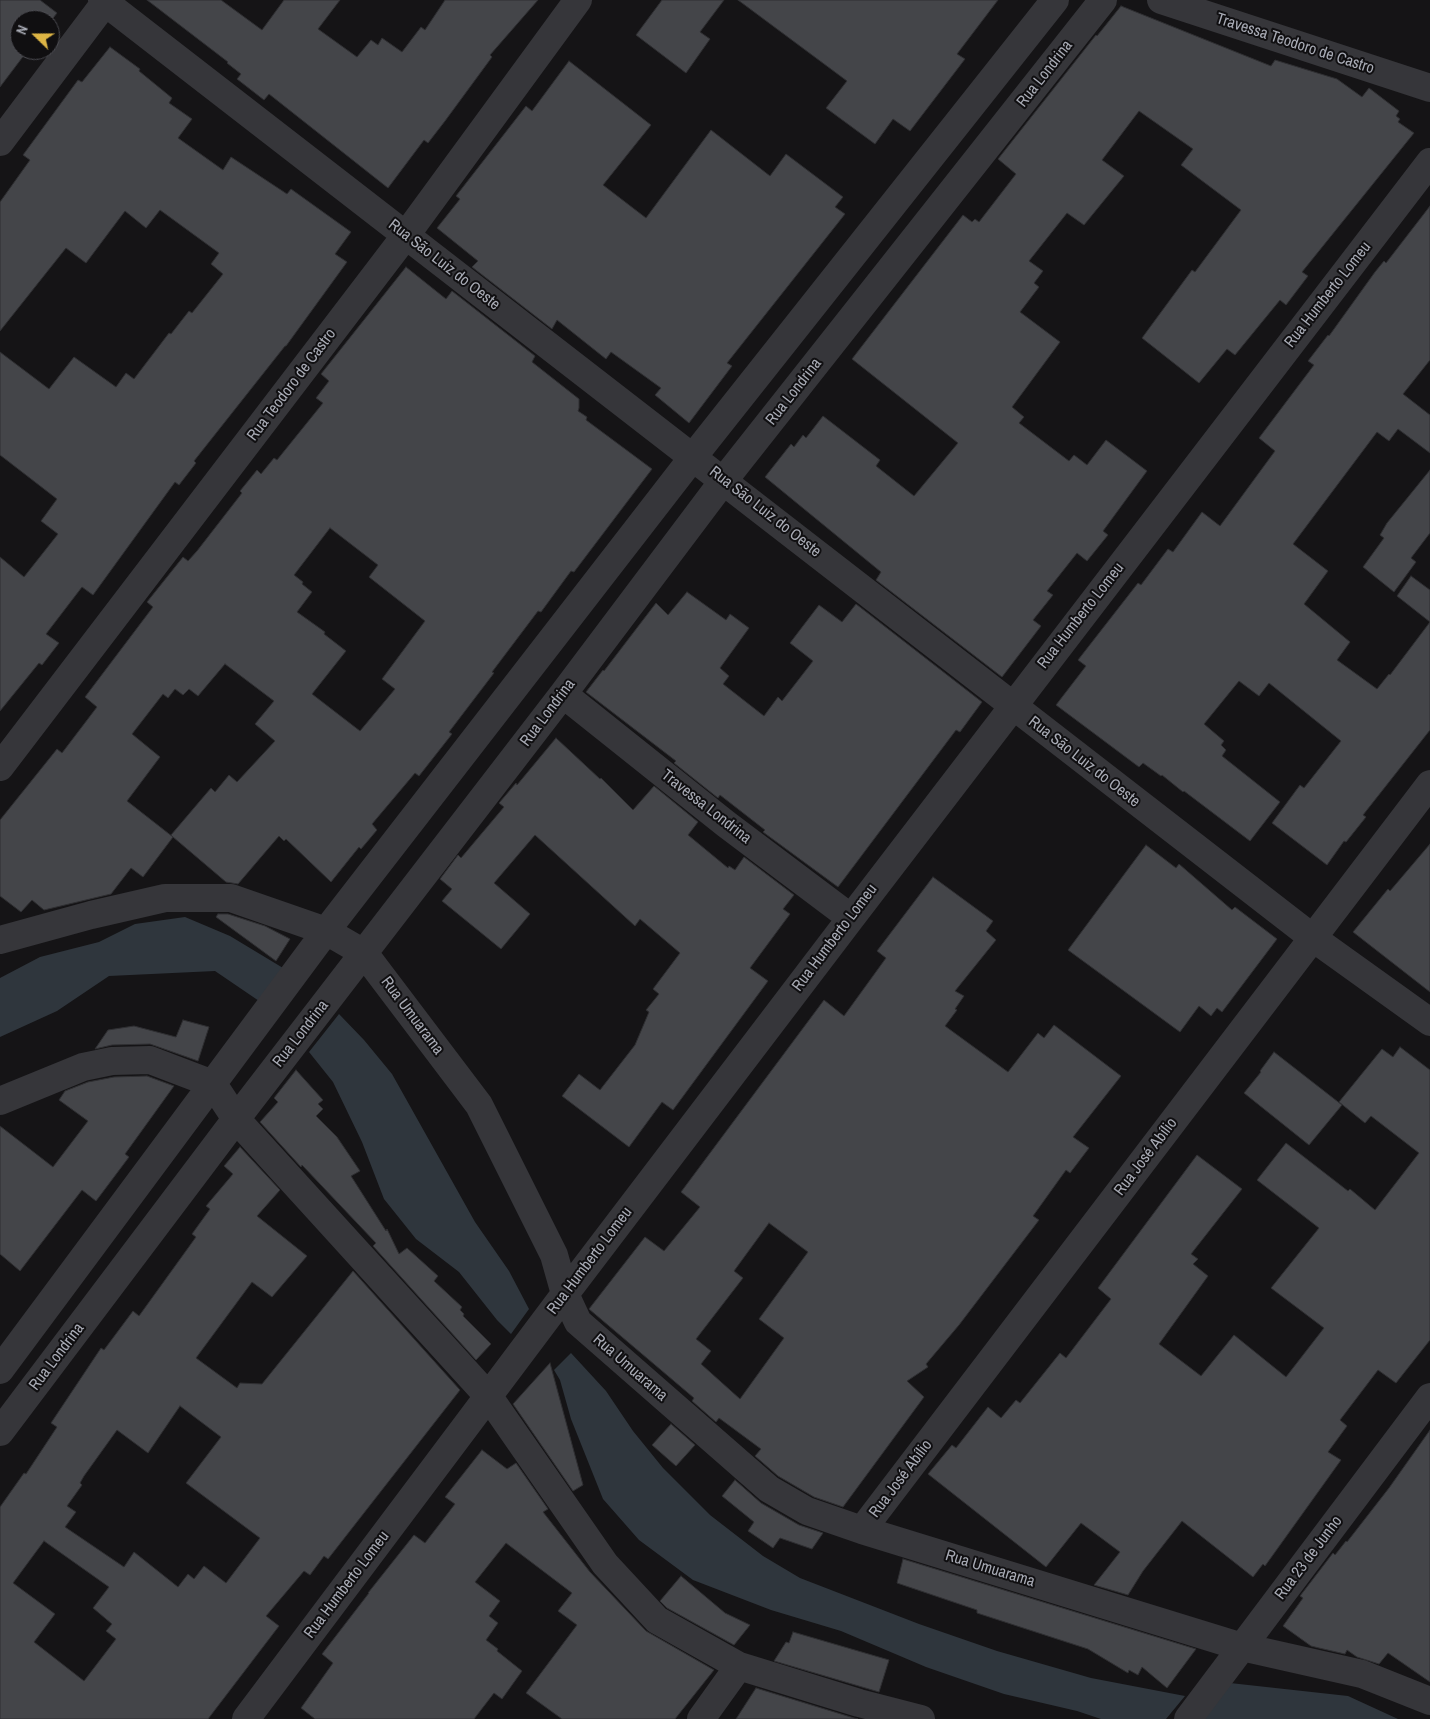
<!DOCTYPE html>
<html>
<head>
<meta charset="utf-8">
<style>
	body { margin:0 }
	#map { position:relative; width:1430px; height:1719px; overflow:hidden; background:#151416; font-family:"Archivo Narrow",sans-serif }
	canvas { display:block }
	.north { position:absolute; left:10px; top:10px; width:50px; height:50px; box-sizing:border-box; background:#100f11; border:1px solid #4d4d53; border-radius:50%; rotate:292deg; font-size:14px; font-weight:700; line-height:20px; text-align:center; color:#a8abb5 }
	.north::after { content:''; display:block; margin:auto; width:18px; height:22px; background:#ddb545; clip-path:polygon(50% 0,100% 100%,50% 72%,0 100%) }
</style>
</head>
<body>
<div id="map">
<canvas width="1430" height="1719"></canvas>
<div class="north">N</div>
</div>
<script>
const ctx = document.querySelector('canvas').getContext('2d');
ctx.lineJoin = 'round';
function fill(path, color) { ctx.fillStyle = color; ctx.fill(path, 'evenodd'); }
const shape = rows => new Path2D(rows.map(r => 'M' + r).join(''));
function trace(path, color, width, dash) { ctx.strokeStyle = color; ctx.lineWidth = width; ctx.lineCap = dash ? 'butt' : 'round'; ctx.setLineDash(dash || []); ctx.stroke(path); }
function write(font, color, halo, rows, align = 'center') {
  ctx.font = font + ' "Archivo Narrow",sans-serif'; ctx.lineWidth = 4; ctx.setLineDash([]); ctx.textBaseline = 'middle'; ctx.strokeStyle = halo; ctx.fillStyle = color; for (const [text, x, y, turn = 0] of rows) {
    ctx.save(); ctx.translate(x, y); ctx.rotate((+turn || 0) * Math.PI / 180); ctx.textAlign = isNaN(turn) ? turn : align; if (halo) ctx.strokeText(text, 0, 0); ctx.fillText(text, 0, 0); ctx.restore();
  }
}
const water = shape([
	[185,917,230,936,288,971,262,1003,215,971,109,976,57,1011,0,1037,0,978,40,957,99,942,135,924],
	[339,1014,364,1040,392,1074,475,1222,509,1271,529,1309,511,1334,497,1320,459,1272,416,1239,384,1199,362,1142,333,1082,309,1052],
	[571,1353,606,1391,633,1431,663,1468,710,1515,763,1556,800,1578,919,1624,997,1651,1091,1678,1185,1696,1166,1719,1101,1719,1077,1711,1004,1694,926,1667,841,1631,771,1610,693,1580,639,1540,603,1499,571,1419,560,1380,554,1370],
	[1230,1683,1348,1696,1398,1719,1202,1719]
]);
const building = shape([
	[0,0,40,0,57,13,50,22,50,20,20,20,20,50,28,50,0,87,0,0],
	[147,0,221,0,262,30,284,0,340,0,318,29,357,57,371,40,378,45,382,38,402,52,421,27,425,30,445,0,538,0,490,55,492,57,445,121,428,143,424,140,388,188,269,94,264,100,237,79,241,74,227,63,228,62,147,0],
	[662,0,724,0,700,32,710,39,686,73,636,35,662,0],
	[738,0,998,0,957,54,965,59,910,131,893,119,875,144,826,108,847,81,738,0],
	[1121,6,1271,66,1275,60,1337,79,1362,97,1369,88,1399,111,1396,116,1400,119,1398,122,1414,133,1302,272,1308,276,1286,305,1280,300,1235,355,1227,349,1199,383,1142,338,1192,270,1195,272,1241,210,1181,165,1193,149,1139,111,1102,160,1124,176,1084,225,1067,213,1029,261,1043,271,1034,283,1039,287,1020,312,1060,342,1012,407,1024,417,1019,423,1069,461,1074,455,1087,465,1106,440,1147,471,1103,531,1108,535,1087,561,1077,553,1047,591,1053,595,1033,620,1041,626,1002,677,876,580,881,572,765,477,791,444,794,447,803,435,806,438,823,416,880,460,876,466,914,496,958,443,852,359,963,215,972,222,975,219,979,222,1016,174,998,159,1096,35,1097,36,1121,6],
	[110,47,140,69,139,71,172,98,169,103,192,119,178,138,223,170,231,157,287,194,291,189,351,232,335,254,347,262,286,346,285,346,194,461,196,463,179,485,175,482,93,595,82,587,46,634,59,643,42,665,39,663,0,711,0,557,24,577,58,534,41,521,57,499,0,455,0,352,49,389,74,357,116,387,126,373,134,379,169,333,171,334,189,311,192,313,223,274,211,264,219,253,160,210,146,228,125,211,86,263,66,248,0,331,0,202,30,160,23,155,78,80,82,82,110,47],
	[569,61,651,125,603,185,646,218,711,130,770,176,786,154,843,197,835,207,845,214,727,363,732,366,689,423,655,395,661,388,611,352,606,359,557,320,552,329,472,267,478,261,437,228,460,199,456,196,526,106,532,111,569,61],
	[1430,206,1430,360,1403,394,1430,415,1430,453,1398,429,1389,441,1377,432,1293,544,1328,571,1304,604,1350,642,1337,660,1377,689,1389,674,1390,675,1430,622,1430,730,1363,815,1366,817,1346,842,1344,841,1327,865,1272,823,1300,785,1304,788,1341,741,1269,683,1259,696,1239,681,1204,724,1224,741,1221,745,1226,750,1222,756,1280,802,1250,841,1184,791,1183,792,1162,775,1161,776,1143,763,1139,767,1056,705,1086,666,1078,660,1138,583,1141,585,1168,549,1173,552,1202,512,1220,526,1275,451,1259,438,1314,365,1308,361,1328,335,1329,336,1375,272,1384,261,1386,263,1430,206],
	[406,267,446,299,452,291,535,356,532,362,579,399,579,408,578,411,587,417,586,420,652,469,574,572,571,571,541,612,538,611,492,672,494,673,449,732,452,734,419,776,415,773,372,824,377,830,361,849,359,847,331,882,286,839,284,841,279,836,238,884,226,882,173,837,143,877,131,868,111,894,44,910,32,900,21,912,0,896,0,820,57,749,62,753,97,707,85,697,153,607,147,602,183,557,188,561,197,551,242,493,240,491,257,470,261,474,274,458,277,460,323,403,316,398,329,381,321,374,406,267],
	[330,528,378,565,369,577,425,621,382,679,395,689,360,731,312,694,346,651,324,634,325,632,297,612,312,592,302,584,303,582,294,575,330,528],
	[225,664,274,701,255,724,275,741,237,782,229,775,215,792,211,788,171,835,173,837,127,801,160,757,132,734,163,694,168,698,175,689,183,695,189,689,198,696,225,664],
	[1430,470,1430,533,1411,558,1416,562,1394,592,1363,567,1384,538,1380,535,1387,523,1430,470],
	[1411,576,1430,590,1430,622,1397,596,1411,576],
	[687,592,726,620,730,614,749,628,720,668,729,676,723,684,764,716,778,697,782,701,813,661,790,643,819,605,842,622,856,604,982,702,960,732,956,730,838,887,763,832,765,830,720,795,718,798,674,763,676,761,586,692,603,670,604,671,656,603,668,615,687,592],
	[556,738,600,779,601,778,633,810,654,786,698,822,688,835,728,868,729,866,735,870,744,857,794,895,783,909,790,914,750,968,768,981,673,1110,662,1102,629,1147,562,1096,579,1074,600,1090,635,1045,649,1012,646,1010,659,994,653,989,680,953,640,919,635,926,535,835,494,883,530,914,501,949,442,901,452,889,440,879,458,855,461,858,504,807,499,803,505,796,516,783,517,785,556,738],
	[1430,844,1430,992,1353,932,1388,889,1390,891,1430,844],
	[1146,845,1176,868,1179,864,1232,910,1235,907,1277,939,1222,1012,1217,1008,1211,1016,1199,1006,1180,1032,1068,950,1146,845],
	[933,877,993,921,986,931,996,940,955,991,964,996,955,1009,957,1010,945,1026,1008,1072,1038,1033,1044,1038,1054,1025,1121,1076,1073,1137,1089,1148,1070,1173,1066,1170,1033,1216,1039,1220,959,1325,926,1364,928,1367,907,1381,924,1397,843,1507,814,1497,778,1476,755,1456,761,1449,719,1418,716,1422,692,1401,694,1398,589,1309,645,1237,664,1251,700,1207,681,1192,824,1000,844,1016,886,958,877,951,933,877],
	[769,1223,808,1252,759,1319,784,1338,740,1399,701,1364,711,1351,696,1339,743,1278,734,1271,769,1223],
	[218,914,228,914,265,926,290,939,276,961,216,917,218,914],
	[183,1020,209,1027,198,1061,150,1044,112,1045,95,1049,108,1030,134,1026,176,1037,183,1020],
	[1400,1047,1430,1070,1430,1340,1396,1383,1378,1370,1340,1420,1347,1426,1328,1452,1341,1460,1265,1566,1263,1564,1253,1577,1182,1521,1143,1571,1128,1595,1094,1585,1120,1552,1081,1523,1046,1567,928,1474,952,1445,956,1448,988,1407,1001,1418,1016,1400,1020,1403,1060,1353,1066,1358,1111,1299,1098,1288,1197,1155,1242,1189,1191,1254,1198,1259,1193,1264,1208,1276,1159,1344,1201,1376,1234,1335,1286,1377,1324,1328,1271,1288,1319,1228,1257,1180,1286,1143,1348,1191,1350,1189,1375,1210,1419,1153,1371,1116,1365,1123,1339,1102,1382,1049,1393,1057,1400,1047],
	[1274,1052,1342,1105,1309,1145,1244,1093,1261,1072,1260,1071,1274,1052],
	[296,1070,323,1100,318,1104,323,1109,316,1116,337,1137,360,1171,351,1176,386,1231,387,1229,399,1254,407,1248,438,1276,434,1281,462,1307,460,1310,464,1314,463,1316,491,1344,476,1360,373,1246,376,1243,302,1165,301,1167,260,1122,278,1102,274,1098,296,1070],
	[147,1076,174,1086,125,1154,129,1157,96,1201,82,1190,20,1271,0,1254,0,1126,53,1167,88,1121,59,1100,65,1091,88,1082,114,1077,147,1076],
	[240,1147,280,1190,257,1216,307,1256,272,1297,252,1282,196,1358,237,1388,240,1383,262,1384,353,1271,460,1390,328,1559,324,1556,310,1575,304,1571,266,1616,279,1626,208,1719,0,1719,0,1507,24,1473,26,1474,57,1427,51,1423,101,1348,104,1350,133,1311,139,1316,196,1237,192,1234,210,1209,206,1206,233,1174,224,1166,240,1147],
	[180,1406,221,1437,186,1483,260,1538,226,1583,204,1566,194,1579,188,1574,178,1587,134,1552,124,1567,65,1527,76,1512,67,1506,82,1485,80,1483,84,1476,117,1430,148,1453,180,1406],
	[44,1541,109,1587,93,1608,112,1624,106,1631,116,1639,84,1681,34,1642,55,1614,13,1583,44,1541],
	[550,1363,583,1485,573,1491,513,1404,550,1363],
	[671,1424,695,1445,676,1466,652,1445,671,1424],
	[1430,1430,1430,1682,1388,1653,1379,1664,1357,1657,1347,1650,1345,1654,1319,1648,1311,1646,1283,1626,1303,1598,1300,1596,1333,1553,1335,1555,1346,1541,1347,1542,1389,1488,1430,1430],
	[482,1450,507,1469,516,1463,548,1509,543,1512,590,1572,646,1631,714,1670,675,1719,562,1719,526,1693,577,1625,558,1611,572,1593,506,1543,475,1582,500,1601,489,1616,498,1623,486,1640,498,1649,497,1651,522,1671,502,1699,494,1693,474,1719,315,1719,301,1708,333,1663,322,1654,369,1593,368,1593,414,1535,425,1543,455,1504,445,1497,482,1450],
	[735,1480,761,1503,799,1525,823,1533,812,1549,780,1538,773,1548,748,1531,754,1522,722,1496,735,1480],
	[903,1559,1196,1649,1167,1688,1142,1667,1138,1675,1129,1670,1128,1673,1088,1649,977,1613,977,1610,897,1583,903,1559],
	[681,1576,725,1613,750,1625,734,1645,667,1608,660,1601,681,1576],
	[793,1632,889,1660,879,1692,774,1661,786,1642,789,1643,793,1632],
	[756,1688,854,1718,858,1719,736,1719,756,1688]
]);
const street = shape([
	[102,0,1313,938,1430,1022],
	[1161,0,1430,88],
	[0,142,107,0],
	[563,694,726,824,851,918],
	[0,767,406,235,578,0],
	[0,940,91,915,165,898,231,898,326,931,364,953,479,1105,554,1255,565,1294,578,1322,769,1489,807,1511,862,1530,1242,1647,1362,1674,1430,1701],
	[0,1101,83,1067,112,1061,150,1060,213,1084,236,1119,489,1397,605,1564,657,1620,739,1666,859,1703,921,1719],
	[0,1370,326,931,693,457,1055,0],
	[0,1432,236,1119,563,694,724,480,1103,0],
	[862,1530,1430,784],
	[246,1719,565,1294,851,918,1430,162],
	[701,1719,739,1666],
	[1188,1719,1430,1397]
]);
const streetNames = [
	["Travessa Teodoro de Castro",1295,44,18],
	["Rua Londrina",1045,74,-52],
	["Rua São Luiz do Oeste",444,265,38],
	["Rua Humberto Lomeu",1328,295,-52],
	["Rua Teodoro de Castro",292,385,-53],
	["Rua Londrina",794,392,-52],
	["Rua São Luiz do Oeste",765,512,38],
	["Rua Humberto Lomeu",1081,616,-52],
	["Rua Londrina",548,713,-53],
	["Rua São Luiz do Oeste",1084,762,38],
	["Travessa Londrina",706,807,38],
	["Rua Humberto Lomeu",835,938,-53],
	["Rua Umuarama",412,1016,53],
	["Rua Londrina",301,1034,-52],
	["Rua José Abílio",1146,1157,-53],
	["Rua Humberto Lomeu",590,1261,-53],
	["Rua Londrina",57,1357,-53],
	["Rua Umuarama",630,1368,41],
	["Rua José Abílio",901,1479,-53],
	["Rua 23 de Junho",1309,1558,-53],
	["Rua Umuarama",990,1569,17],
	["Rua Humberto Lomeu",347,1585,-53]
];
fill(water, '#2f363d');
fill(building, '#444549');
trace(building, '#2f2f32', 1);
trace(street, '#36363a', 28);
write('16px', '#a8abb5', '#100f11', streetNames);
</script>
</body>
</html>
